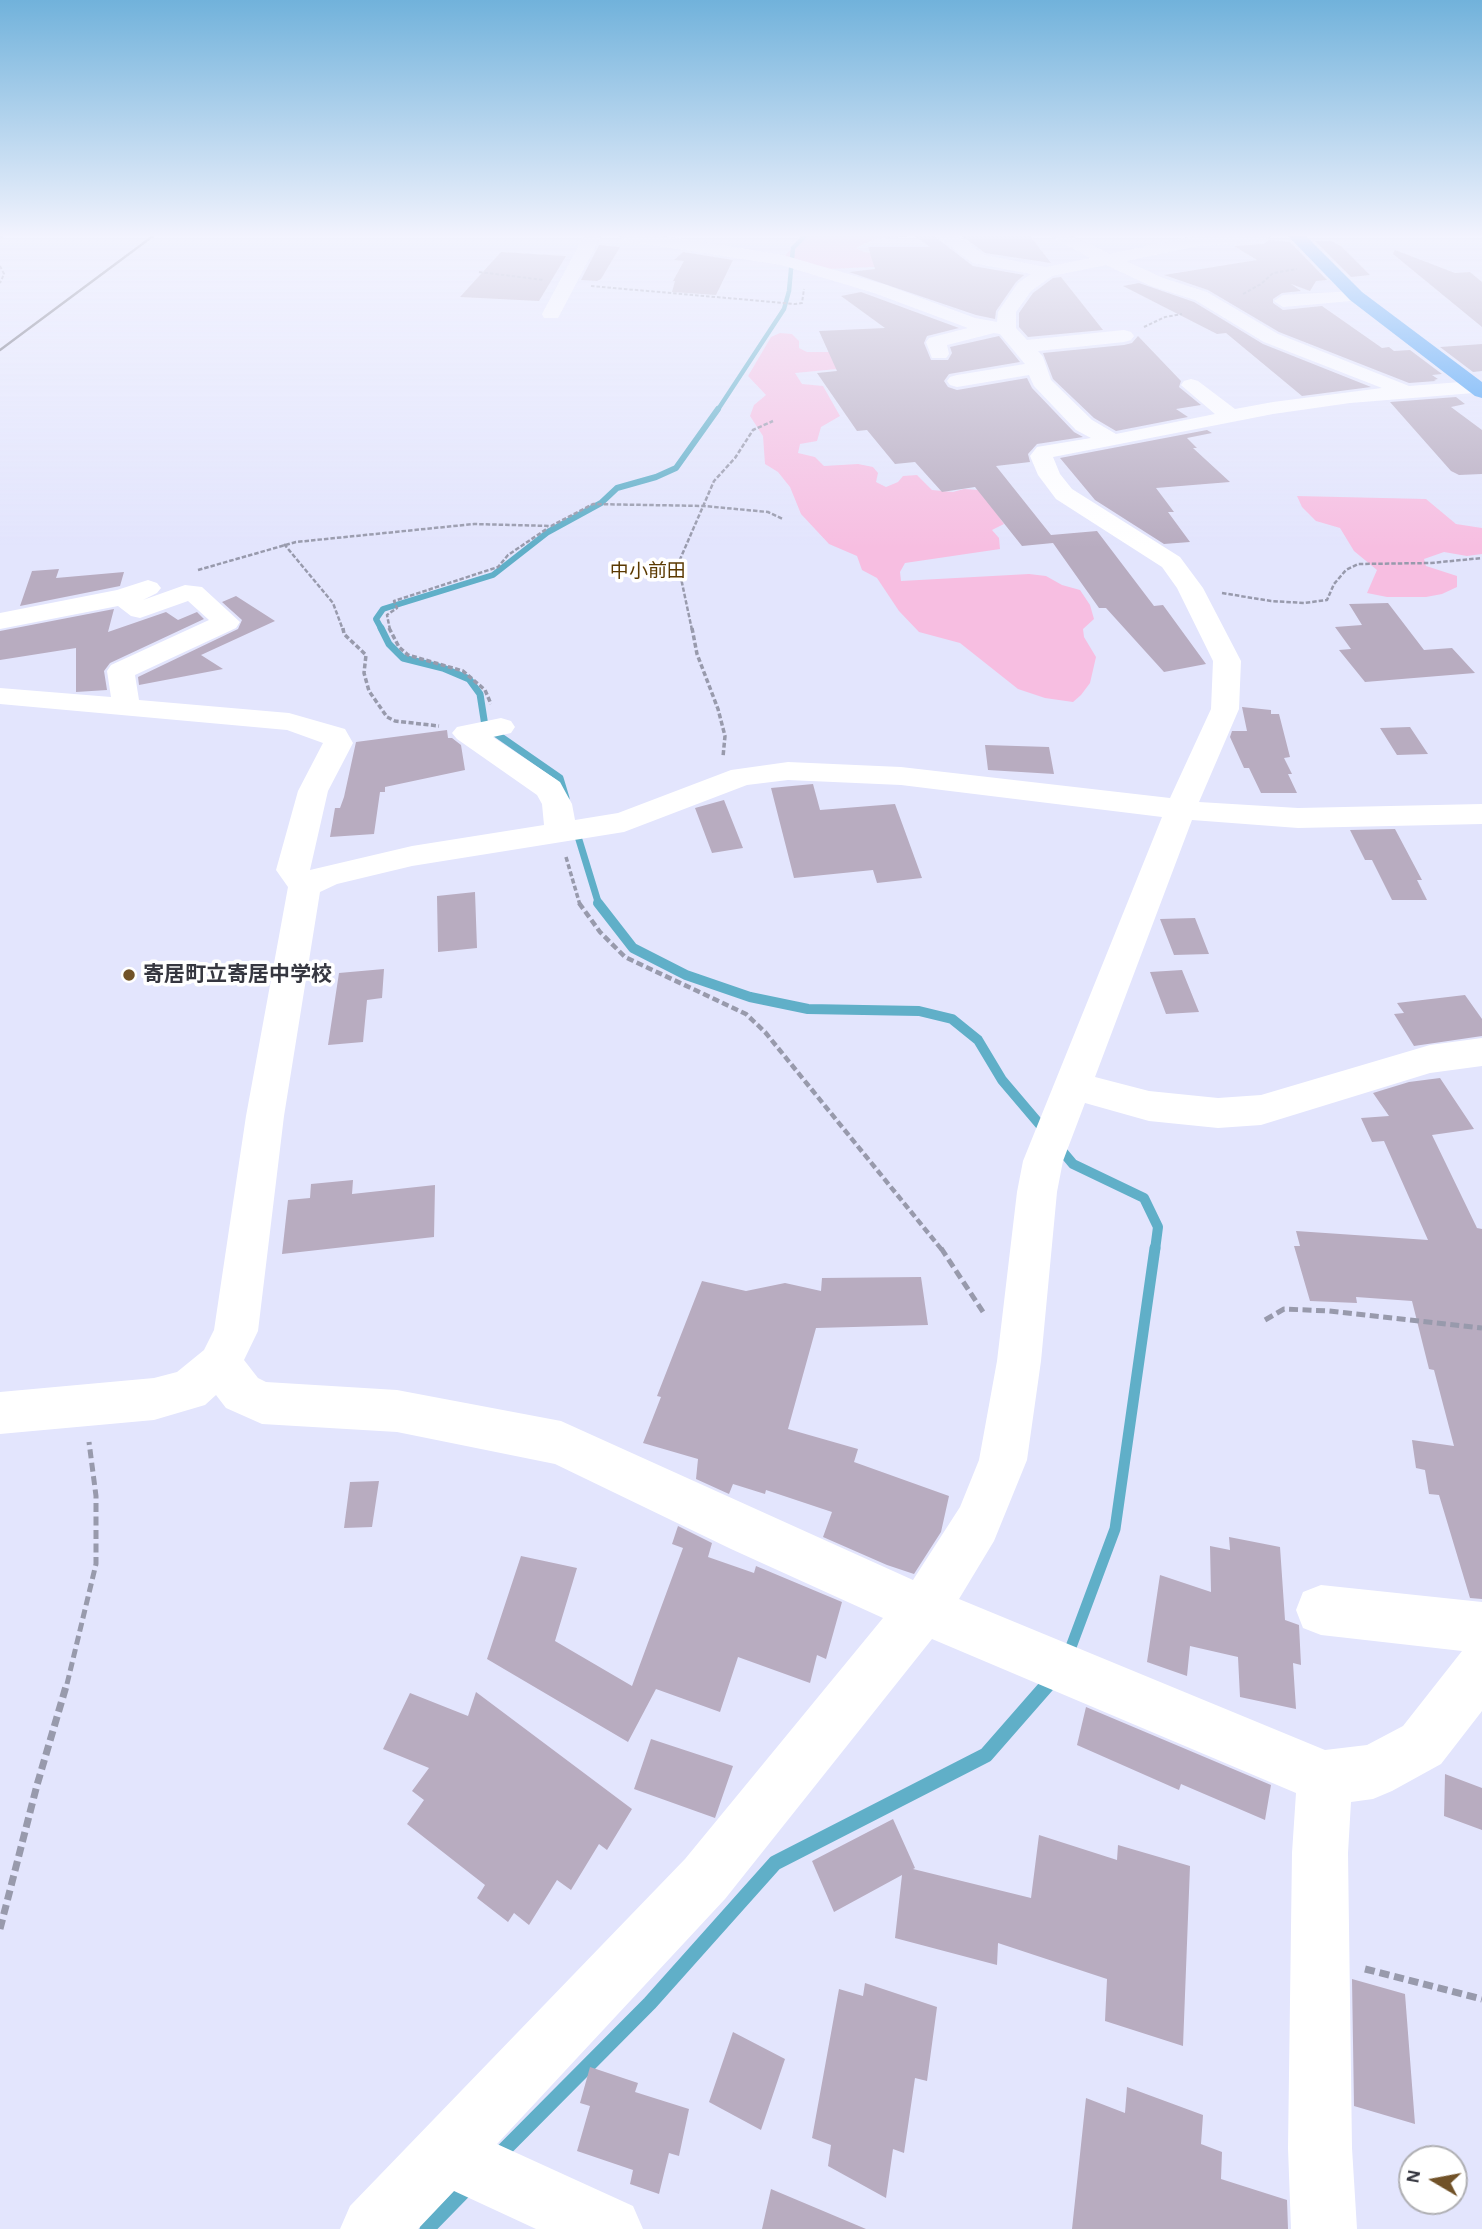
<!DOCTYPE html>
<html>
<head>
<meta charset="utf-8">
<style>
	body { margin:0 }
	#map { position:relative; width:1482px; height:2229px; overflow:hidden; background:#e3e5fd; font-family:"Alegreya Sans",sans-serif }
	canvas { display:block }
	.north { position:absolute; left:1398px; top:2145px; width:70px; height:70px; box-sizing:border-box; background:#fff; border:2px solid #afafb3; border-radius:50%; rotate:280deg; font-size:19px; font-weight:700; line-height:28px; text-align:center; color:#363740 }
	.north::after { content:''; display:block; margin:auto; width:24px; height:32px; background:#715228; clip-path:polygon(50% 0,100% 100%,50% 72%,0 100%) }
</style>
</head>
<body>
<div id="map">
<canvas width="1482" height="2229"></canvas>
<div class="north">N</div>
</div>
<script>
const ctx = document.querySelector('canvas').getContext('2d');
ctx.lineJoin = 'round';
function fill(path, color) { ctx.fillStyle = color; ctx.fill(path, 'evenodd'); }
const shape = rows => new Path2D(rows.map(r => 'M' + r).join(''));
function trace(path, color, width, dash) { ctx.strokeStyle = color; ctx.lineWidth = width; ctx.lineCap = dash ? 'butt' : 'round'; ctx.setLineDash(dash || []); ctx.stroke(path); }
function write(font, color, halo, rows, align = 'center') {
  ctx.font = font + ' "Alegreya Sans","Noto Sans JP",sans-serif'; ctx.lineWidth = 7; ctx.setLineDash([]); ctx.textBaseline = 'middle'; ctx.strokeStyle = halo; ctx.fillStyle = color; for (const [text, x, y, turn = 0] of rows) {
    ctx.save(); ctx.translate(x, y); ctx.rotate((+turn || 0) * Math.PI / 180); ctx.textAlign = isNaN(turn) ? turn : align; if (halo) ctx.strokeText(text, 0, 0); ctx.fillText(text, 0, 0); ctx.restore();
  }
}
const green = shape([
	[801,236,910,236,874,239,856,248,864,252,887,255,893,266,828,269,785,256],
	[780,333,792,334,799,341,799,348,807,352,841,352,837,369,795,373,802,384,823,386,840,416,821,427,817,441,800,444,798,453,815,457,824,466,858,464,873,467,878,473,876,482,886,487,898,482,903,476,917,475,932,490,953,492,964,489,980,490,1004,524,992,530,999,538,1000,549,905,563,900,572,901,581,1029,574,1046,576,1062,585,1080,590,1090,605,1094,619,1083,629,1084,637,1096,657,1090,683,1081,695,1073,702,1045,698,1018,689,960,643,919,632,899,611,877,578,862,570,857,556,829,544,801,514,790,487,778,472,765,464,763,436,750,416,754,405,766,395,748,376,771,337],
	[1297,496,1426,499,1456,524,1482,528,1482,554,1467,556,1444,552,1424,559,1426,566,1457,576,1457,587,1442,594,1426,597,1387,597,1367,593,1377,570,1354,551,1340,528,1316,521,1302,507]
]);
const streamFar5 = shape([
	[717,411,784,309,789,291,793,248,805,236]
]);
const streamFar4 = shape([
	[382,630,376,619,383,609,493,575,548,532,601,503,617,488,656,477,676,468,718,409]
]);
const streamFar3 = shape([
	[381,628,389,644,403,658,443,668,469,679,480,694,485,726,560,778,566,798],
	[576,830,599,905]
]);
const streamFar2 = shape([
	[598,903,633,948,686,975,750,997,808,1009,919,1011,952,1019,978,1040,1002,1080,1047,1133],
	[1057,1145,1073,1164,1144,1198,1158,1227,1155,1250]
]);
const streamFar1 = shape([
	[1068,1655,1115,1529,1155,1248],
	[1048,1684,1054,1677]
]);
const stream = shape([
	[498,2156,650,2003,775,1863,986,1755,1049,1683],
	[427,2229,468,2187]
]);
const building = shape([
	[915,236,934,236,973,266,1024,275,1016,282,996,311,995,319,976,315,849,272,875,269,868,247,930,247],
	[962,236,1030,236,1051,263,985,253],
	[1270,240,1290,242,1327,280,1316,281,1310,291,1291,284,1301,291,1282,293,1273,299,1273,303,1283,310,1322,306,1382,348,1389,347,1394,351,1410,350,1442,374,1432,375,1438,379,1434,380,1436,381,1409,383,1279,332,1208,290,1164,275,1257,260,1234,246,1263,244],
	[1315,241,1331,241,1341,246,1370,275,1351,277],
	[599,245,620,247,601,279,597,281,581,280],
	[1395,250,1455,273,1470,272,1482,282,1482,327,1393,254],
	[501,252,566,256,539,301,460,297],
	[683,252,733,260,716,295,672,292,675,281,673,281,684,261,674,260],
	[1061,277,1103,330,1028,337,1019,327,1019,313,1033,293,1053,278],
	[1139,283,1194,302,1263,344,1371,387,1302,396,1226,333,1217,334,1123,286],
	[861,292,959,328,927,336,924,343,931,360,948,360,952,353,950,347,999,336,1020,362,949,374,944,381,948,387,957,390,1027,378,1032,388,1074,432,1083,437,1037,444,1028,454,1030,462,996,466,1051,535,1097,531,1154,606,1163,605,1206,664,1164,672,1106,608,1099,608,1053,543,1022,546,975,487,942,492,915,462,895,464,867,430,857,431,817,373,837,371,819,331,885,328,841,296],
	[1138,336,1181,381,1179,387,1201,405,1176,409,1188,417,1116,431,1094,418,1053,379,1043,353,1124,345,1132,343],
	[1482,344,1482,371,1473,372,1440,347],
	[1456,397,1465,404,1451,407,1482,430,1482,474,1459,475,1451,471,1390,402],
	[1207,430,1212,433,1187,438,1197,448,1193,448,1230,482,1156,488,1174,512,1168,512,1190,542,1164,544,1095,500,1060,458],
	[59,569,56,578,124,572,120,586,20,606,32,571],
	[236,596,275,621,201,655,223,669,139,685,138,677,238,629,242,620,222,602],
	[1388,603,1424,650,1452,648,1475,673,1365,682,1339,650,1351,649,1335,627,1362,625,1349,604],
	[114,609,108,632,166,612,178,620,197,612,204,619,110,663,104,671,107,690,76,692,76,648,0,660,0,631],
	[1242,707,1271,710,1271,714,1279,714,1290,757,1284,758,1292,774,1288,774,1297,793,1261,793,1249,768,1244,768,1230,737,1232,731,1247,731],
	[1410,727,1428,754,1397,755,1380,728],
	[447,730,448,738,452,738,461,745,465,770,385,787,385,792,380,792,374,834,330,837,335,808,340,808,344,797,356,742],
	[985,745,1049,747,1054,774,988,770],
	[813,784,820,810,895,804,922,878,877,883,873,870,794,878,771,788],
	[724,800,743,848,712,853,695,808],
	[1395,829,1422,880,1417,880,1427,900,1392,900,1372,860,1365,860,1350,830],
	[475,892,477,948,438,952,437,896],
	[1195,918,1209,954,1174,955,1160,919],
	[384,969,382,998,367,1000,363,1042,328,1045,339,973],
	[1182,970,1199,1012,1166,1014,1150,972],
	[1465,995,1482,1019,1482,1036,1414,1046,1394,1014,1404,1013,1397,1003],
	[1440,1078,1474,1129,1432,1135,1477,1228,1482,1229,1482,1599,1470,1598,1439,1495,1429,1494,1425,1470,1416,1468,1412,1440,1454,1446,1434,1370,1429,1369,1412,1301,1356,1297,1357,1303,1310,1301,1294,1246,1300,1246,1296,1231,1428,1240,1384,1141,1372,1142,1361,1118,1389,1116,1373,1093,1409,1082],
	[353,1180,352,1194,435,1185,434,1237,282,1254,288,1200,310,1198,311,1184],
	[921,1277,928,1325,816,1328,788,1429,858,1449,854,1462,949,1496,941,1532,914,1574,887,1565,823,1537,832,1512,766,1490,765,1494,733,1484,729,1494,696,1479,698,1459,643,1443,661,1397,657,1396,702,1281,746,1291,785,1283,821,1291,822,1278],
	[379,1481,372,1527,344,1528,350,1482],
	[678,1526,712,1543,708,1557,754,1573,756,1566,842,1602,826,1659,817,1655,810,1683,738,1657,720,1712,656,1689,628,1742,487,1659,521,1556,577,1568,555,1641,632,1686,683,1548,672,1544],
	[1229,1537,1280,1547,1285,1620,1299,1625,1301,1665,1293,1663,1296,1709,1240,1697,1238,1657,1190,1646,1187,1676,1147,1662,1160,1575,1211,1592,1210,1546,1230,1550],
	[476,1692,632,1809,607,1850,599,1844,571,1890,557,1880,529,1925,514,1913,508,1922,477,1898,485,1885,407,1824,424,1800,412,1791,429,1768,383,1749,410,1693,468,1716],
	[1086,1707,1271,1785,1265,1820,1181,1784,1179,1790,1077,1745],
	[651,1739,733,1766,715,1818,634,1789],
	[1445,1774,1482,1788,1482,1830,1444,1816],
	[893,1819,915,1868,913,1869,1031,1898,1039,1835,1117,1860,1118,1845,1190,1866,1183,2046,1105,2021,1107,1979,998,1943,997,1965,895,1938,902,1875,834,1912,812,1861],
	[1352,1979,1405,1994,1415,2124,1354,2106],
	[865,1983,937,2007,927,2081,915,2078,904,2153,893,2149,886,2198,828,2166,831,2145,812,2138,839,1989,863,1996],
	[733,2032,785,2059,761,2130,709,2102],
	[590,2067,638,2083,635,2092,689,2109,679,2156,669,2153,659,2194,630,2184,633,2170,577,2151,590,2106,580,2103],
	[1127,2087,1203,2115,1201,2144,1222,2152,1221,2179,1287,2200,1288,2229,1072,2229,1086,2098,1125,2113],
	[771,2189,866,2229,762,2229]
]);
const pathFar5 = shape([
	[0,238,3,236],
	[0,266,4,274,0,283],
	[479,272,544,280],
	[591,286,795,304,802,303,804,289],
	[1243,294,1261,284,1273,273,1297,269],
	[1144,327,1165,317,1182,314]
]);
const pathFar4 = shape([
	[284,544,333,603,343,630],
	[198,570,296,542,474,524,551,526,593,504,704,506,768,512,783,519],
	[1222,593,1271,601,1304,603,1327,600,1334,584,1346,570,1358,564,1431,563,1482,558],
	[390,630,387,615,397,608,394,601,498,567,508,555,548,528],
	[692,630,678,564,714,481,735,458,753,430,773,421]
]);
const pathFar3 = shape([
	[343,628,344,634,366,655,364,673,369,691,387,717,395,721,439,726],
	[389,628,399,647,408,655,463,671,485,690,491,704],
	[692,628,697,654,718,709,725,736,723,757],
	[566,857,580,905]
]);
const pathFar2 = shape([
	[579,903,600,932,625,957,746,1014,765,1032,942,1250]
]);
const pathFar1 = shape([
	[941,1248,985,1315],
	[1265,1320,1284,1309,1329,1311,1482,1328],
	[67,1684,96,1564,96,1496,89,1442]
]);
const path = shape([
	[0,1929,37,1785,67,1683],
	[1365,1969,1482,1999]
]);
const minor = shape([
	[584,236,601,236,558,318,544,318,542,314,584,236],
	[619,236,662,236,783,255,886,285,975,318,997,322,998,312,1018,283,1031,274,973,263,937,236,957,236,984,255,1046,267,1091,258,1050,236,1072,236,1110,254,1195,236,1271,236,1263,241,1197,246,1126,261,1163,278,1207,292,1278,334,1409,386,1474,381,1482,384,1481,391,1474,393,1350,403,1273,414,1053,457,1060,474,1072,489,1180,557,1203,588,1241,661,1239,709,1199,802,1298,808,1482,804,1482,824,1298,828,1192,820,1095,1077,1149,1091,1218,1098,1261,1095,1430,1045,1482,1038,1482,1066,1430,1073,1261,1125,1218,1128,1149,1121,1085,1103,1063,1161,1057,1192,1041,1361,1027,1460,994,1541,959,1599,1325,1750,1367,1745,1403,1726,1462,1651,1321,1635,1303,1628,1296,1610,1303,1592,1321,1585,1482,1602,1482,1711,1441,1764,1392,1791,1373,1799,1351,1802,1348,1853,1352,2148,1357,2229,1291,2229,1288,2148,1292,1853,1296,1793,932,1639,725,1899,497,2144,633,2206,643,2229,536,2229,454,2191,418,2229,340,2229,350,2206,685,1859,883,1618,731,1549,555,1464,397,1432,262,1424,226,1408,216,1395,205,1405,154,1420,0,1434,0,1392,154,1378,177,1372,204,1350,214,1330,246,1116,288,887,276,870,298,791,323,743,287,730,0,704,0,688,111,697,107,671,111,665,209,620,188,601,140,618,131,616,118,606,0,629,0,613,117,590,148,580,157,583,161,588,157,593,143,600,185,585,202,587,240,622,236,628,135,675,139,700,289,713,345,729,353,743,328,791,310,870,412,846,544,825,542,804,537,795,457,739,452,733,457,727,501,718,511,721,515,727,511,733,493,737,560,782,572,804,575,820,618,813,731,770,788,762,901,767,1170,798,1211,709,1213,661,1177,588,1162,567,1056,499,1038,475,1030,456,1037,447,1091,438,1076,430,1034,386,1029,375,957,387,950,385,947,381,950,377,957,375,1025,364,1000,334,994,333,947,345,949,354,946,358,932,358,926,342,929,338,968,328,874,293,781,265,627,241,619,236],
	[1106,265,1151,286,1195,300,1264,342,1382,388,1273,402,1235,409,1198,381,1191,379,1184,381,1181,385,1215,414,1116,434,1092,420,1051,380,1043,357,1038,351,1124,342,1131,340,1134,336,1131,332,1124,330,1027,340,1016,328,1016,312,1031,291,1052,276,1106,265],
	[788,780,901,785,1162,817,1023,1161,1017,1192,997,1361,979,1460,960,1507,913,1580,561,1421,397,1390,266,1382,258,1378,244,1360,258,1331,284,1116,320,892,337,884,412,866,624,832,747,785,788,780],
	[1356,291,1365,296,1362,300,1283,307,1274,301,1283,295,1356,291]
]);
const highway = shape([
	[1288,236,1306,236,1362,292,1482,382,1482,398,1475,396,1350,300,1288,236]
]);
const rail = shape([
	[0,350,153,236]
]);
const markers = [
	[129,975,7,"#715228"]
];
const farNeighbourhoodnames = [
	["中小前田",648,571]
];
const poiNames = [
	["寄居町立寄居中学校",143,975]
];
fill(green, '#f7bee1');
trace(streamFar5, '#60afc8', 4.5);
trace(streamFar4, '#60afc8', 6);
trace(streamFar3, '#60afc8', 7);
trace(streamFar2, '#60afc8', 10);
trace(streamFar1, '#60afc8', 11);
trace(stream, '#60afc8', 15);
fill(building, '#b8acc0');
trace(pathFar5, '#989aac', 2, [3.5, 2]);
trace(pathFar4, '#989aac', 2.5, [4.5, 2]);
trace(pathFar3, '#989aac', 3.5, [5, 2.5]);
trace(pathFar2, '#989aac', 4.5, [7, 3.5]);
trace(pathFar1, '#989aac', 5, [9, 4.5]);
trace(path, '#989aac', 7, [10, 5]);
fill(minor, '#fff');
fill(highway, '#3c9af4');
trace(rail, '#5a5b67', 2.5);
const sky = ctx.createLinearGradient(0, 0, 0, 548);
sky.addColorStop(0, '#71b2db');
sky.addColorStop(0.43, '#f2f3fe');
sky.addColorStop(1, '#f2f3fe00');
ctx.fillStyle = sky;
ctx.fillRect(0, 0, 1482, 548);
for (const [x, y, r, color] of markers) { const dot = new Path2D(); dot.arc(x, y, r, 0, 2 * Math.PI); ctx.fillStyle = color; ctx.fill(dot); trace(dot, '#fff', 2.5); }
write('19px', '#5b3901', '#fff', farNeighbourhoodnames);
write('bold 21px', '#363740', '#fff', poiNames, 'left');
</script>
</body>
</html>
